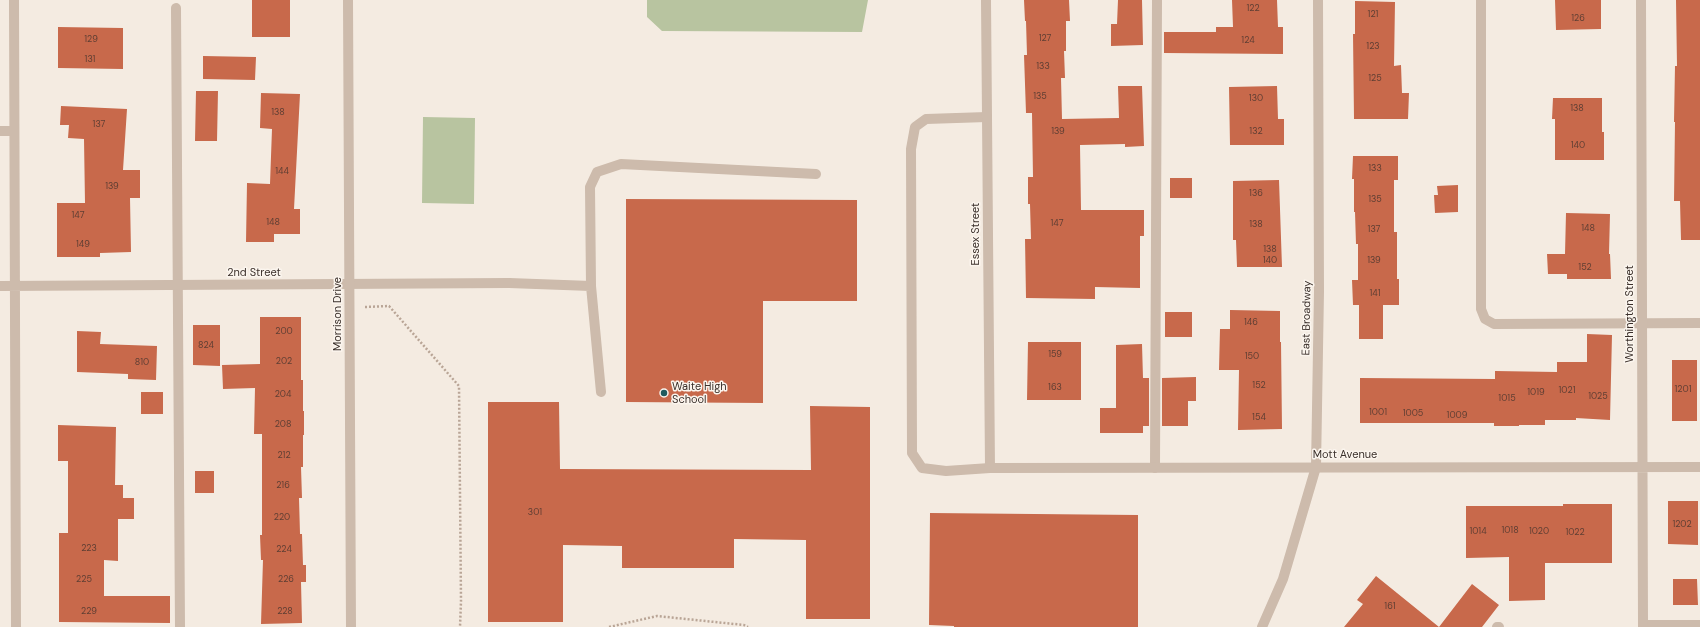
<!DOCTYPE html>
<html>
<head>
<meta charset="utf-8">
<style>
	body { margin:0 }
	canvas { display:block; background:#f4ebe1 }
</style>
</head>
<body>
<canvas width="1700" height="627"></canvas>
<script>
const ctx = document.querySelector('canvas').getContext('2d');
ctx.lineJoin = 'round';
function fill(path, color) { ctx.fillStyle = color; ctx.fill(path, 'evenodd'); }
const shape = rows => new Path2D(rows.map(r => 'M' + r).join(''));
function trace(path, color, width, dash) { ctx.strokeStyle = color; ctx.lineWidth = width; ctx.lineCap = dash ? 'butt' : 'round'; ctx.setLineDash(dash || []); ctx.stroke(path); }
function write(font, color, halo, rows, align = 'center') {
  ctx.font = font + ' "DM Sans",sans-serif'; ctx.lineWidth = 3; ctx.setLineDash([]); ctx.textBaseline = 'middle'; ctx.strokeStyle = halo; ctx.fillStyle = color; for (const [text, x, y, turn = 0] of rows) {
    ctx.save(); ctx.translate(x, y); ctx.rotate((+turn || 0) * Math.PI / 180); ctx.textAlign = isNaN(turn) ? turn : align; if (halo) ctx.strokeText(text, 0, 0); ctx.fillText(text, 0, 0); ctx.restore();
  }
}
const green = shape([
	[647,0,868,0,862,32,662,31,647,17],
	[423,117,475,118,474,204,422,203]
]);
const building = shape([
	[252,0,290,0,290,37,252,37],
	[1024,0,1069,0,1070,21,1066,21,1066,51,1064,51,1065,78,1061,78,1062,119,1119,118,1118,86,1142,86,1144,146,1125,147,1125,144,1080,145,1081,210,1144,210,1144,236,1140,236,1140,288,1095,287,1095,299,1026,298,1025,239,1031,239,1030,204,1028,204,1028,177,1033,177,1032,113,1026,113,1024,55,1027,55,1026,21,1025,21],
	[1118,0,1142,0,1143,45,1111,46,1111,24,1117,24],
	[1232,0,1277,0,1278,27,1283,27,1283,54,1164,53,1164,32,1216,32,1216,27,1233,27],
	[1555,0,1601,0,1601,29,1556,30],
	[1676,0,1700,0,1700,240,1681,240,1680,201,1674,201,1675,122,1674,122,1675,66,1677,66],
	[1355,1,1395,2,1394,66,1401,65,1402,93,1409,93,1408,119,1354,119,1353,34,1355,34],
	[58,27,123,28,123,69,58,68],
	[203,56,256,57,255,80,203,79],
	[1277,86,1278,119,1284,119,1284,145,1230,145,1229,87],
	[196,91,218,91,217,141,195,141],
	[261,93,300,94,294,209,300,209,300,234,274,234,274,242,246,242,247,183,270,184,272,129,260,128],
	[1553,98,1602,98,1602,132,1604,132,1604,160,1555,160,1555,119,1552,119],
	[61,106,127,109,123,170,140,170,140,198,130,198,131,252,100,253,100,257,57,257,57,203,85,203,84,139,68,138,69,125,60,125],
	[1353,156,1398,156,1398,180,1394,180,1394,232,1397,232,1397,279,1399,279,1399,305,1383,305,1383,339,1359,339,1359,305,1353,305,1352,280,1358,280,1358,244,1356,244,1355,212,1354,212,1354,179,1352,179],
	[1170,178,1192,178,1192,198,1170,198],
	[1279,180,1282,267,1237,267,1236,240,1233,240,1233,181],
	[1458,185,1458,212,1435,213,1434,195,1438,195,1437,186],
	[626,199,857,200,857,301,763,301,763,403,626,402],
	[1566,213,1610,214,1609,254,1610,254,1611,279,1567,279,1567,274,1548,274,1547,254,1565,254],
	[1230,310,1280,311,1280,342,1281,342,1282,429,1238,430,1239,370,1219,370,1220,329,1230,329],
	[1165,312,1192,312,1192,337,1165,337],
	[260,317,301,317,301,380,303,380,303,411,304,411,304,435,303,435,303,467,301,467,302,498,299,498,300,534,302,534,303,565,306,565,306,582,301,582,302,623,261,624,263,560,261,560,260,535,262,535,262,434,254,434,255,388,223,389,222,365,260,364],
	[193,325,220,325,220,366,193,365],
	[77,331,101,332,100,344,157,346,156,380,128,379,128,374,77,372],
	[1587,334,1612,335,1610,420,1576,418,1576,420,1545,420,1545,425,1519,425,1519,426,1494,426,1494,423,1360,423,1360,378,1495,379,1495,371,1557,372,1557,362,1587,362],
	[1028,342,1081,342,1081,400,1027,400],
	[1142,344,1143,378,1149,378,1149,426,1143,426,1143,433,1100,433,1100,408,1116,408,1116,345],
	[1672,360,1697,360,1697,421,1672,421],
	[1196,377,1196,401,1188,401,1188,426,1162,426,1162,378],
	[141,392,163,392,163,414,141,414],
	[488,402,559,402,560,469,811,470,810,406,870,407,870,619,806,619,806,540,734,539,734,568,622,568,622,546,563,545,563,622,488,622],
	[58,425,116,427,115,485,123,485,123,498,134,498,134,519,118,519,118,561,104,560,104,596,170,596,170,623,59,622,59,533,68,533,68,461,58,461],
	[195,471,214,471,214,493,195,493],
	[1668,501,1698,501,1698,545,1668,544],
	[1563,504,1612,504,1612,563,1545,563,1545,600,1509,601,1509,557,1466,558,1466,506,1563,506],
	[930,513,1138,515,1138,627,954,627,954,626,929,625],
	[1376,576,1439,627,1472,584,1499,605,1482,627,1344,627,1363,604,1357,600],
	[1673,579,1697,579,1698,605,1673,605]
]);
const path = shape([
	[365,307,389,306,459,386,461,601,460,627],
	[609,627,657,616,744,625,748,627]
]);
const service = shape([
	[1481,0,1481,309,1485,319,1494,324,1700,323],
	[176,8,180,627],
	[987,117,926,119,915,127,911,149,912,453,922,468,946,471,990,468],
	[0,131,14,131],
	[509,283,591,286,590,187,597,172,621,164,816,174],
	[591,286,601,392],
	[1155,468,1157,0],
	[1643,625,1700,625],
	[1497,627,1499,627]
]);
const minor = shape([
	[14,0,16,627],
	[986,0,990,468,1700,467],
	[1641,0,1643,627],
	[0,286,509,283]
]);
const tertiary = shape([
	[348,0,351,627],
	[1262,627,1283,579,1316,467,1319,291,1318,0]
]);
const markers = [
	[664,393,4,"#1f5a5e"]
];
const numberNames = [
	["122",1253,9],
	["121",1373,15],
	["126",1578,19],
	["127",1045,39],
	["129",91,40],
	["124",1248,41],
	["123",1373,47],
	["131",90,60],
	["133",1043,67],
	["125",1375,79],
	["135",1040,97],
	["130",1256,99],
	["138",1577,109],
	["138",278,113],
	["137",99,125],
	["139",1058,132],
	["132",1256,132],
	["140",1578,146],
	["133",1375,169],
	["144",282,172],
	["139",112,187],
	["136",1256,194],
	["135",1375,200],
	["147",78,216],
	["148",273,223],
	["147",1057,224],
	["138",1256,225],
	["148",1588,229],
	["137",1374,230],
	["149",83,245],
	["138",1270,250],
	["140",1270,261],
	["139",1374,261],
	["152",1585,268],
	["141",1375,294],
	["146",1251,323],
	["200",284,332],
	["824",206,346],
	["159",1055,355],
	["150",1252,357],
	["202",284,362],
	["810",142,363],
	["152",1259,386],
	["163",1055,388],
	["1201",1683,390],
	["1021",1567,391],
	["1019",1536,393],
	["204",283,395],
	["1025",1598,397],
	["1015",1507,399],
	["1001",1378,413],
	["1005",1413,414],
	["1009",1457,416],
	["154",1259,418],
	["208",283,425],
	["212",284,456],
	["216",283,486],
	["301",535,513],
	["220",282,518],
	["1202",1682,525],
	["1018",1510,531],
	["1014",1478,532],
	["1020",1539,532],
	["1022",1575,533],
	["223",89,549],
	["224",284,550],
	["225",84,580],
	["226",286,580],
	["161",1390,607],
	["229",89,612],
	["228",285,612]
];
const streetNames = [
	["Essex Street",976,234,-90],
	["2nd Street",254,273],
	["Morrison Drive",338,314,-90],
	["Worthington Street",1630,314,-90],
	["East Broadway",1307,318,-89],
	["Mott Avenue",1345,455]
];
const poiNames = [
	["Waite High",672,387],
	["School",672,400]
];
fill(green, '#b8c4a0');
fill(building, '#c8694b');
trace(path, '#b9a596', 2.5, [2, 2]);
trace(service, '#cdbbac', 10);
trace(minor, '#cdbbac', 10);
trace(tertiary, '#cdbbac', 10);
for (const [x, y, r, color] of markers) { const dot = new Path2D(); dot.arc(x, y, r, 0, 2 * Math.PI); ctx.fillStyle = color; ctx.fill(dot); trace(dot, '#fbf5ee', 1.5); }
write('9px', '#5e3e33', null, numberNames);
write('11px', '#3b302b', '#fbf5ee', streetNames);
write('11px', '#3b302b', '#fbf5ee', poiNames, 'left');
</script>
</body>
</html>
